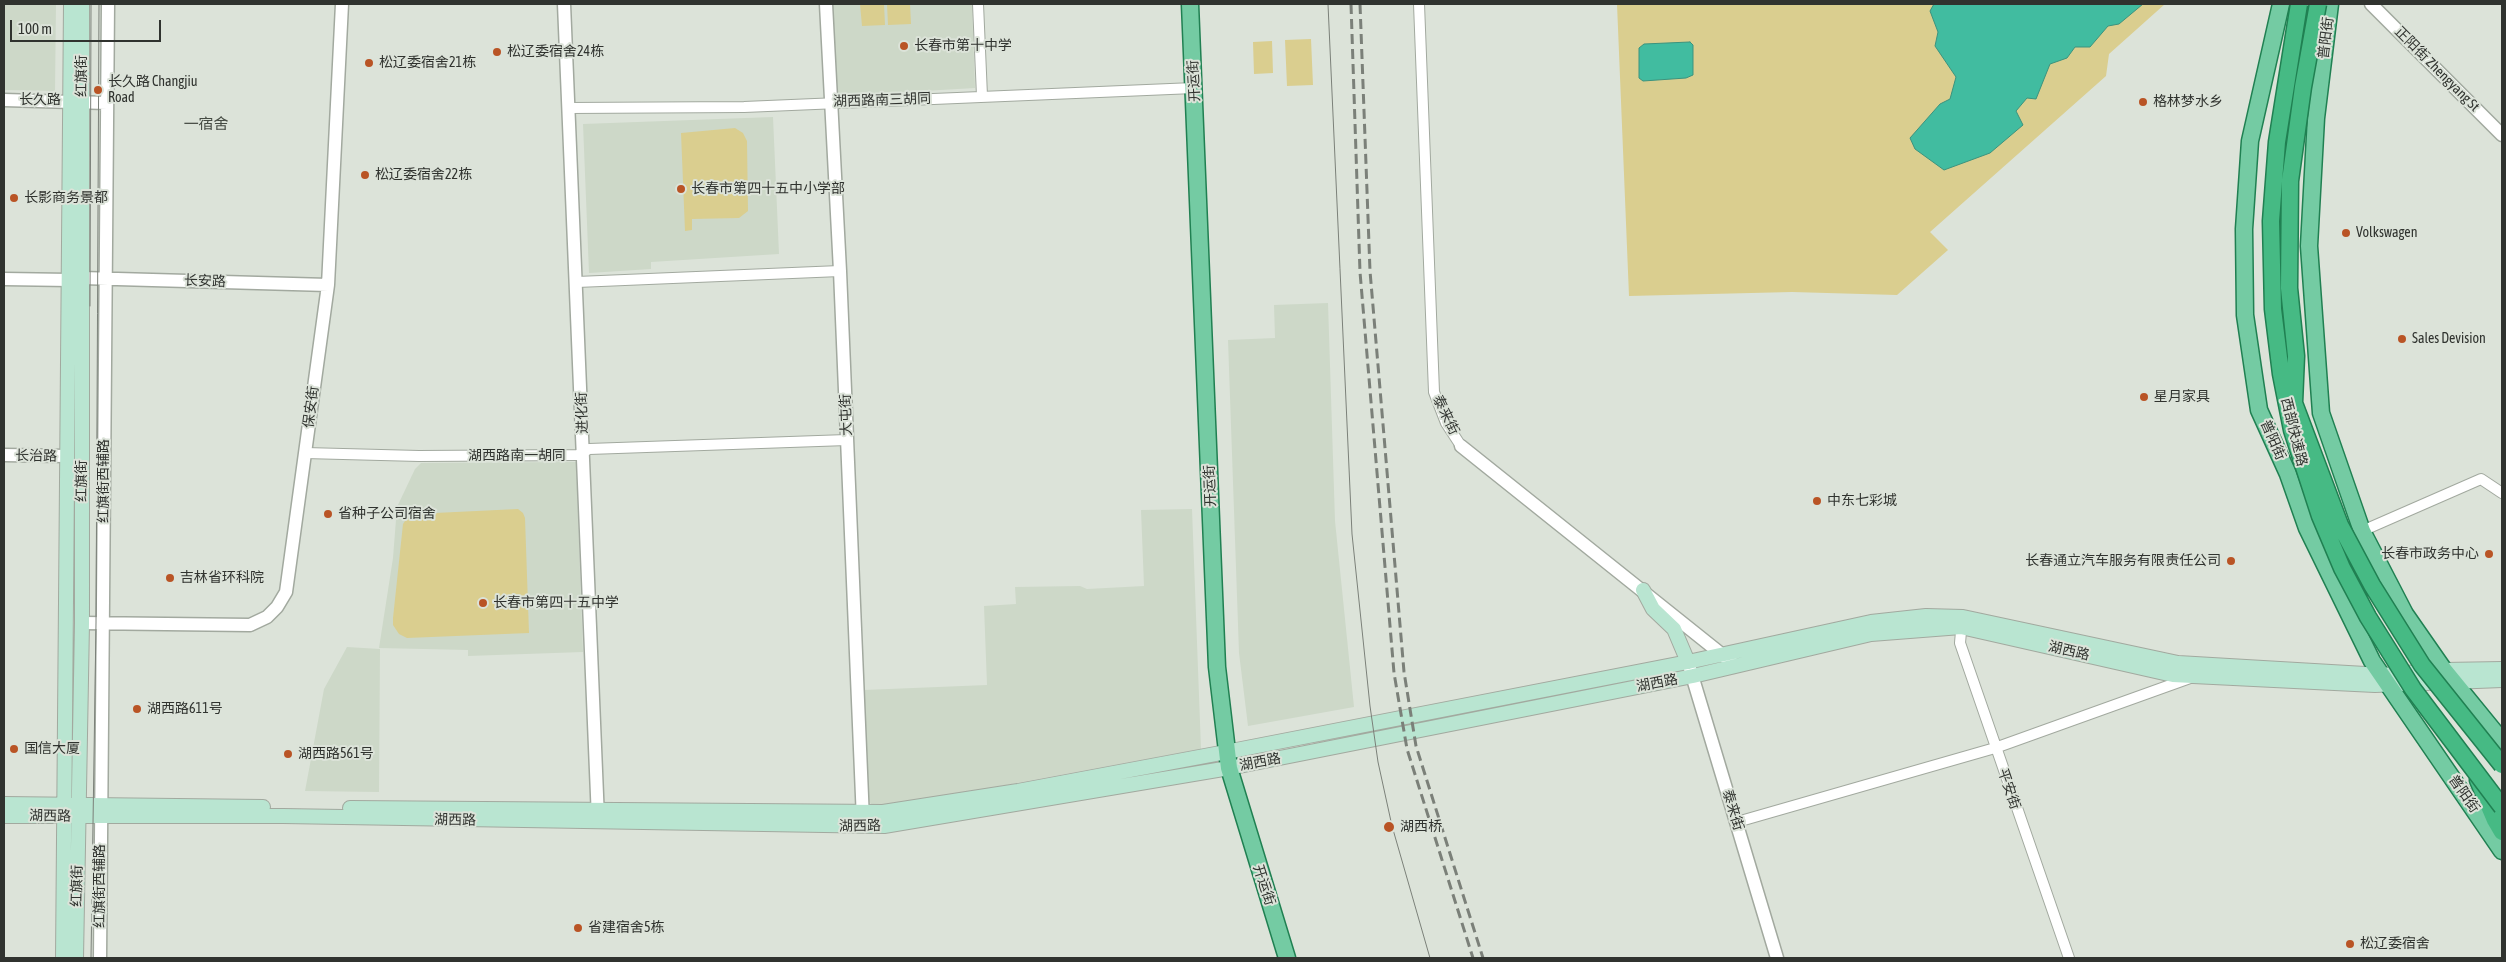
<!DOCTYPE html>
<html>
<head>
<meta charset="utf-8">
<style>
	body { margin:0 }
	#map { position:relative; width:2506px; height:962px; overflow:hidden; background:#dce3d9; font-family:"Asap Condensed",sans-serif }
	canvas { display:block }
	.frame { position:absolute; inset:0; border:5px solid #30332f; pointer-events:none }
	.scale { position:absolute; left:10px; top:20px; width:151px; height:22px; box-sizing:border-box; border:2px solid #30332f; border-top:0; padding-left:6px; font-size:15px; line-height:18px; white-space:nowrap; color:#30332f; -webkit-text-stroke:4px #dce3d9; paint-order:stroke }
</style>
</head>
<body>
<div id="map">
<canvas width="2506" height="962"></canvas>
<div class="frame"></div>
<div class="scale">100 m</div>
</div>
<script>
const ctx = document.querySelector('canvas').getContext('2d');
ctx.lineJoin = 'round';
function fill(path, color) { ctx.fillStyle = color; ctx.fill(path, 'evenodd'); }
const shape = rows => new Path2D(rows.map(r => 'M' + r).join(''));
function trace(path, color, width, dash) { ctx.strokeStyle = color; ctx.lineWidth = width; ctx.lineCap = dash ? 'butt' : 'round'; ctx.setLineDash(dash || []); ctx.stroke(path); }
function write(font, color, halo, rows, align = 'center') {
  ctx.font = font + ' "Asap Condensed","Noto Sans SC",sans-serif'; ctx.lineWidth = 4; ctx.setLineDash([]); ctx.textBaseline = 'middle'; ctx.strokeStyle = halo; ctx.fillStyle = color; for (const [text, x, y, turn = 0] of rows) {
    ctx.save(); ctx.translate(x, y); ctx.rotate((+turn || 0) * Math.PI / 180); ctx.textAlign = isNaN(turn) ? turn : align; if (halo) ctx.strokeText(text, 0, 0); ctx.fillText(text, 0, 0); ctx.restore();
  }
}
const built = shape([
	[4,4,56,4,55,91,4,90],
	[832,4,972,4,975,88,837,96],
	[773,117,779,254,651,262,651,269,589,273,583,124],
	[1328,303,1335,521,1354,707,1248,726,1239,653,1228,340,1275,338,1274,305],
	[576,462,583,652,468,656,468,650,379,648,393,558,397,507,415,469,421,463],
	[1192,509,1201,749,963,793,881,806,872,805,868,800,864,690,987,685,984,606,1016,604,1015,587,1080,586,1087,589,1144,586,1141,510],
	[347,647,380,649,379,792,305,791,324,689]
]);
const green = shape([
	[860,4,884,4,885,25,862,26],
	[887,4,910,4,911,24,888,25],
	[1617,4,2165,4,2109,54,2106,76,1930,232,1948,250,1897,295,1792,292,1629,296],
	[1311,39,1313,85,1287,86,1285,40],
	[1272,41,1273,73,1254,74,1253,42],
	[735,128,743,133,747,141,748,211,739,218,692,219,692,230,685,231,681,133],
	[518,509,523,513,525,518,529,633,407,638,399,634,393,625,393,618,403,524,407,518,414,514]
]);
const water = shape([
	[1934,4,2143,4,2119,24,2108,26,2090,47,2075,47,2067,58,2050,64,2036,99,2027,98,2016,111,2023,125,1990,153,1944,170,1915,149,1910,138,1940,104,1950,99,1956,77,1935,46,1938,32,1930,11,1934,4],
	[1690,42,1693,45,1693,75,1686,78,1643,81,1639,78,1639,48,1644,44,1690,42]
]);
const minor = shape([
	[978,4,982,96],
	[1419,4,1434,392,1446,423,1461,446],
	[569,108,744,107,1194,88],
	[577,282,840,271],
	[305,453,419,456,578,455,589,449,847,440],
	[2362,531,2481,479,2502,493],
	[1962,620,1960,643,2069,958],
	[1737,822,1995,748,2190,678]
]);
const tertiary = shape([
	[564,4,598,819],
	[826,4,840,271,863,820],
	[2371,4,2502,135],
	[4,100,107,103],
	[82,278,328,285],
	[4,279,70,280],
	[1461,446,1735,665],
	[4,455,68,456],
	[82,623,250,625,267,617,277,607,286,592,328,285,342,4],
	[1688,662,1777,958],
	[100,958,108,4]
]);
const secondary = shape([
	[1643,590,1653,609,1674,629,1688,662],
	[4,804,263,807],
	[350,808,883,812,1018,791,1226,752,1688,662,1871,622,1926,616,1963,617,2178,663,2382,675,2444,670,2502,669],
	[4,816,283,816,884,826,1229,768,1693,676,1871,634,1961,627,2173,675,2375,685,2502,680],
	[63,958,71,4],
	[76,958,82,623,82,4]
]);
const primary = shape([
	[1190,4,1217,667,1229,768,1287,958],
	[2281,4,2250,141,2244,229,2245,315,2259,410,2288,474,2307,528,2372,661,2502,851],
	[2330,4,2316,118,2309,246,2321,413,2362,531,2405,614,2444,670,2502,741]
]);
const trunk = shape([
	[2478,780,2495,820,2502,832]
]);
const tram = shape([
	[1328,4,1352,534,1370,706,1378,762,1392,826,1430,958],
	[90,306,91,4],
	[91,958,96,623,99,4]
]);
const rail = shape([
	[1351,4,1360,272,1394,673,1407,749,1473,958],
	[1360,4,1370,271,1404,672,1416,746,1483,958]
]);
const trunkBridge = shape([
	[2299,4,2277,142,2271,221,2273,309,2281,374,2292,430,2320,516,2342,568,2368,617,2413,689,2502,807],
	[2318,4,2303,87,2290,181,2289,288,2296,356,2294,403,2340,525,2372,585,2422,665,2502,765]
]);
const markers = [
	[904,46,5,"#b95425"],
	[497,52,5,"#b95425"],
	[369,63,5,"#b95425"],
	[98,90,5,"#b95425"],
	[2143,102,5,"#b95425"],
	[365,175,5,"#b95425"],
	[681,189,5,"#b95425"],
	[14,198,5,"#b95425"],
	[2346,233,5,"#b95425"],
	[2402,339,5,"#b95425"],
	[2144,397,5,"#b95425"],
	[1817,501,5,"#b95425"],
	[328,514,5,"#b95425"],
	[2489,554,5,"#b95425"],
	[2231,561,5,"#b95425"],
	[170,578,5,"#b95425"],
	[483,603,5,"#b95425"],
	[137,709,5,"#b95425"],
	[14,749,5,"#b95425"],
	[288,754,5,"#b95425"],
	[1389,827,6,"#b95425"],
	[578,928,5,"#b95425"],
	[2350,944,5,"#b95425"]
];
const streetNames = [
	["普阳街",2326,38,-83],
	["正阳街 Zhengyang St",2437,69,45],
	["红旗街",82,76,-90],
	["开运街",1194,81,-93],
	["长久路",40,100],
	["湖西路南三胡同",882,100,-2],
	["长安路",205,281,2],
	["保安街",311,407,-83],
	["进化街",582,413,-92],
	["大屯街",846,415,-92],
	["泰来街",1446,415,64],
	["西部快速路",2294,432,76],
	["普阳街",2273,440,66],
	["长治路",36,456,1],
	["湖西路南一胡同",517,456],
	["红旗街",82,481,-90],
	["红旗街西辅路",104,481,-90],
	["开运街",1210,486,-92],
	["湖西路",2069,651,13],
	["湖西路",1657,683,-11],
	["湖西路",1260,762,-11],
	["平安街",2009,789,71],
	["普阳街",2464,794,55],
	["泰来街",1733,810,73],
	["湖西路",50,816,1],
	["湖西路",455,820,1],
	["湖西路",860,826,-1],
	["开运街",1264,885,72],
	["红旗街",77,886,-89],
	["红旗街西辅路",100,886,-90]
];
const poiNames = [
	["长春市第十中学",914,46],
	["松辽委宿舍24栋",507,52],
	["松辽委宿舍21栋",379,63],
	["长久路 Changjiu",108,82],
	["Road",108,98],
	["格林梦水乡",2153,102],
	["松辽委宿舍22栋",375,175],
	["长春市第四十五中小学部",691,189],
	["长影商务景都",24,198],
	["Volkswagen",2356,233],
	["Sales Devision",2412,339],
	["星月家具",2154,397],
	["中东七彩城",1827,501],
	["省种子公司宿舍",338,514],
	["长春市政务中心",2479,554,"right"],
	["长春通立汽车服务有限责任公司",2221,561,"right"],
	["吉林省环科院",180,578],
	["长春市第四十五中学",493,603],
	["湖西路611号",147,709],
	["国信大厦",24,749],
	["湖西路561号",298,754],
	["湖西桥",1400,827],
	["省建宿舍5栋",588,928],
	["松辽委宿舍",2360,944]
];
const neighbourhoodNames = [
	["一宿舍",206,124]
];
fill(built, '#cdd8c8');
fill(green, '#dace8f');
fill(water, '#41bca0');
trace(water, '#3c937e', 1);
trace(minor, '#a2a99f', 12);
trace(tertiary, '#a2a99f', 15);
trace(secondary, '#a2a99f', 16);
trace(primary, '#208052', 19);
trace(trunk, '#208052', 19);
trace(minor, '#fff', 10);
trace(tertiary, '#fff', 12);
trace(secondary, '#b9e5d1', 14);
trace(primary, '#74cba3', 16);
trace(trunk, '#46ba84', 16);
trace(tram, '#7b8079', 1);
trace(rail, '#7b8079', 3, [10, 5]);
trace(trunkBridge, '#208052', 19, []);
trace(trunkBridge, '#46ba84', 16);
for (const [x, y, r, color] of markers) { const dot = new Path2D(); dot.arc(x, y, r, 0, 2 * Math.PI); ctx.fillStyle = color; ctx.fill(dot); trace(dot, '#dce3d9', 2); }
write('14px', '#30332f', '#dce3d9', streetNames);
write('14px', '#30332f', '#dce3d9', poiNames, 'left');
write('15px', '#454b43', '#dce3d9', neighbourhoodNames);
</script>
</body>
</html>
